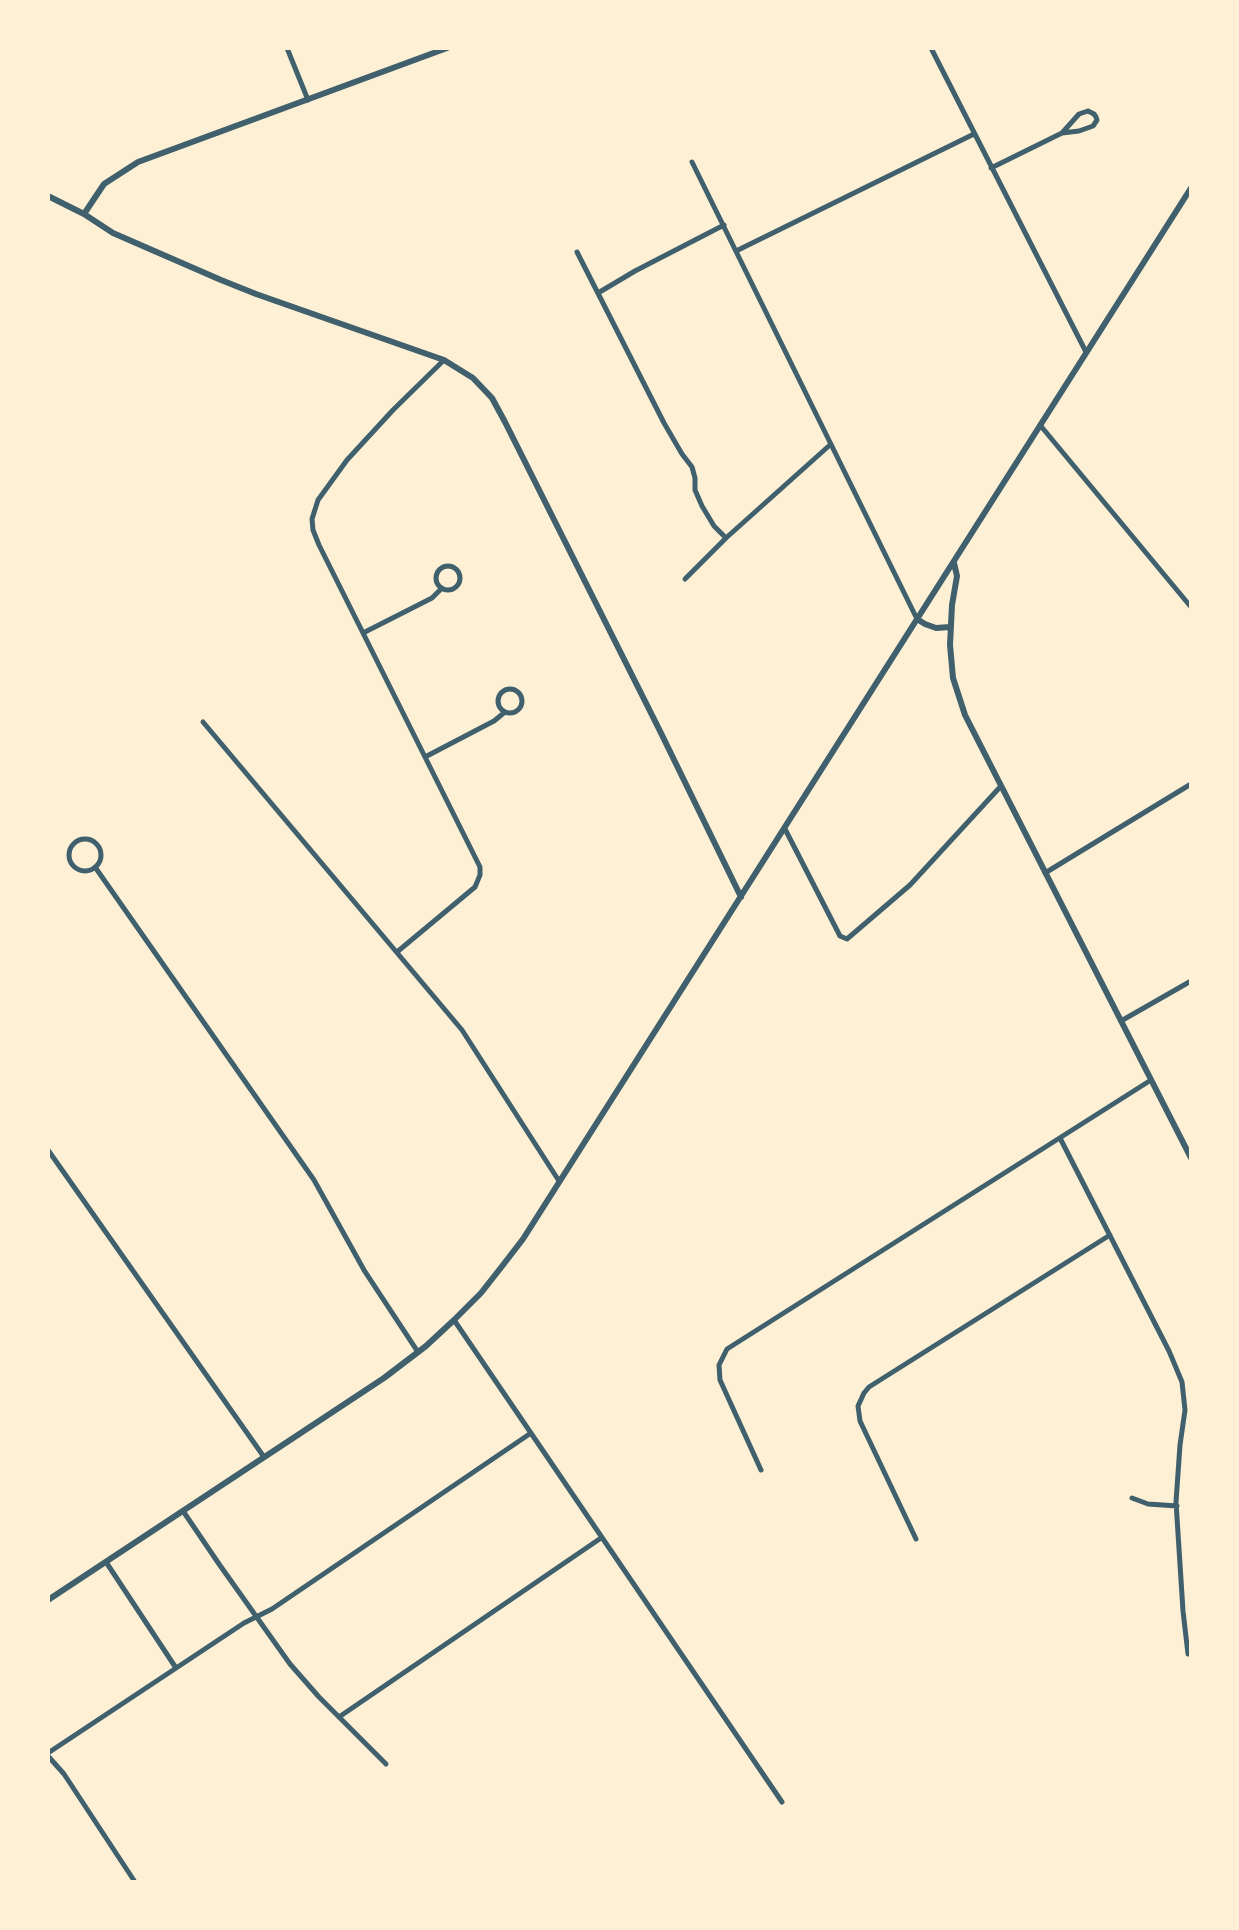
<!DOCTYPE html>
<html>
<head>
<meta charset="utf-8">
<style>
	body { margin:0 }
	#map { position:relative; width:1239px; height:1930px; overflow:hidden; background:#fdf0d5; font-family:Overpass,sans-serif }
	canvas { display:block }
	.frame { position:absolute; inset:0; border:50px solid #fdf0d5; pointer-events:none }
</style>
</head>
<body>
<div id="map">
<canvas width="1239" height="1930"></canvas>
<div class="frame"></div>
</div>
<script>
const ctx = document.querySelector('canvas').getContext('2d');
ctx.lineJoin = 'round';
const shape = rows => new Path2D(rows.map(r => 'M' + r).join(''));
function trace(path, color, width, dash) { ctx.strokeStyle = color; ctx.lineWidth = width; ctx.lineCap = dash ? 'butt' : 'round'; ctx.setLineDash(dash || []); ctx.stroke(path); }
const minor = shape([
	[287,48,308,100],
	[931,48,1086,352],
	[1088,111,1094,114,1096,117,1097,120,1093,126,1079,131,1062,133,1079,114,1088,111],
	[692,162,917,619],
	[991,168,1062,133],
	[736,251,974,134],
	[577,252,664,423,682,454,692,467,695,478,695,490,702,506,714,526,726,538],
	[598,293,635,271,724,225],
	[1040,425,1191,607],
	'436 578a12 12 0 1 1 24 0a12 12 0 1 1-24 0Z',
	[685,579,726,538,831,444],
	[363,633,432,598,442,588],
	'498 701a12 12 0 1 1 24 0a12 12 0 1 1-24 0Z',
	[203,722,462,1030,559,1181],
	[425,757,494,721,505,712],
	[785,829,840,936,847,939,910,885,1001,786],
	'69 855a16 16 0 1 1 32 0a16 16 0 1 1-32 0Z',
	[95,867,314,1180,364,1270,418,1352],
	[1045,873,1191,784],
	[397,952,475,887,480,875,480,867,319,545,313,530,312,519,318,500,347,460,393,410,444,360],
	[1121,1021,1191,981],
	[1060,1138,1169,1351,1182,1382,1185,1410,1180,1445,1176,1502,1183,1611,1188,1654],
	[48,1150,264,1457],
	[454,1320,782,1802],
	[761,1470,720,1380,719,1365,727,1349,1151,1080],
	[1132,1498,1148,1504,1177,1506],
	[183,1511,219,1564,290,1664,319,1697,386,1764],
	[916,1539,860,1421,858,1406,864,1393,869,1387,1110,1235],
	[106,1562,176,1668],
	[339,1717,601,1538],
	[48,1753,244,1623,272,1609,531,1433],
	[48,1756,64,1774,135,1882]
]);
const tertiary = shape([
	[48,196,84,214,113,233,221,280,256,294,444,360,473,378,492,398,505,422,659,729,741,897],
	[84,214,104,184,138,162,447,48],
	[954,563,957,576,952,605,950,645,953,678,965,715,1191,1158],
	[917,619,925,624,936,628,950,627],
	[48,1600,384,1378,426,1346,454,1320,481,1293,503,1265,523,1239,1191,188]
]);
trace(minor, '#3f606c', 5);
trace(tertiary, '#3f606c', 6);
</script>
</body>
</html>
